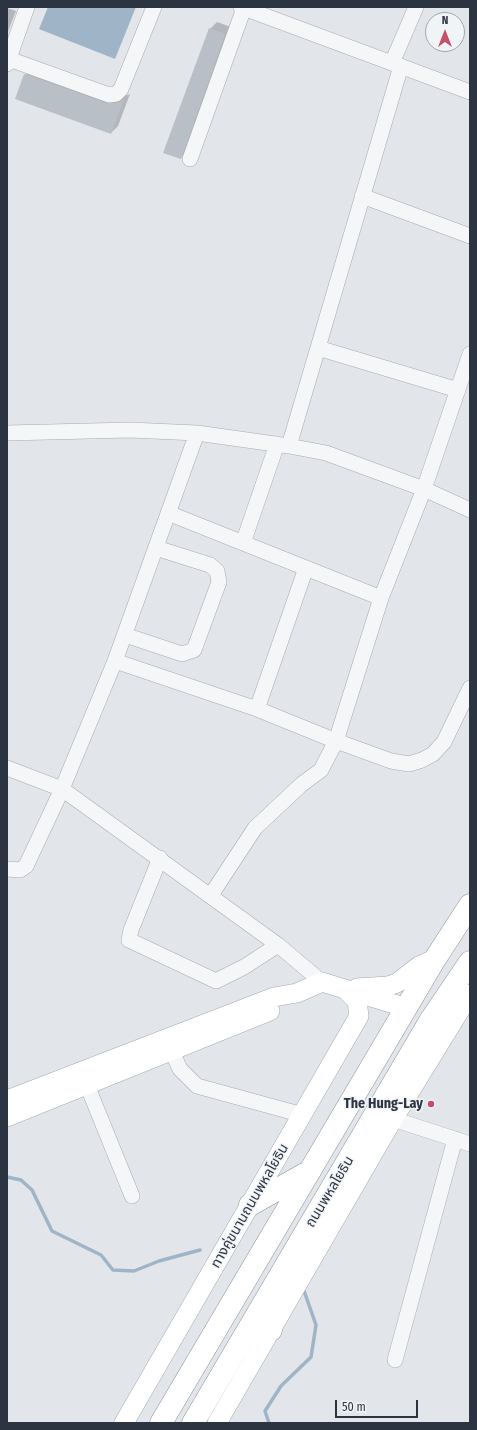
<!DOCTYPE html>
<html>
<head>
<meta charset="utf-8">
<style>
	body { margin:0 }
	#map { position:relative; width:477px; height:1430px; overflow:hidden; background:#e2e5e9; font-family:"Fira Sans Condensed",sans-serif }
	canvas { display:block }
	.frame { position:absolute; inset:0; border:8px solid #2b3440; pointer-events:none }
	.north { position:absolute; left:425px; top:12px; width:40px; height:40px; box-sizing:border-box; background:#f1f4f7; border:1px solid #a2a7ae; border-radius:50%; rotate:0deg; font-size:11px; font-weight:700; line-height:16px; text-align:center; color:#2b3440 }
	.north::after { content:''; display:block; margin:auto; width:14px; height:18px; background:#c64f69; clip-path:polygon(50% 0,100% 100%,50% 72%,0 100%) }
	.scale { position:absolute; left:335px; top:1400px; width:83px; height:18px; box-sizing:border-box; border:2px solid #2b3440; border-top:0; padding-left:5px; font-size:12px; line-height:14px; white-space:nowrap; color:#2b3440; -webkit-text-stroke:3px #f1f4f7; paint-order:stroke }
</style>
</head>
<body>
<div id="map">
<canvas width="477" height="1430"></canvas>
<div class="frame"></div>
<div class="north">N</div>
<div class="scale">50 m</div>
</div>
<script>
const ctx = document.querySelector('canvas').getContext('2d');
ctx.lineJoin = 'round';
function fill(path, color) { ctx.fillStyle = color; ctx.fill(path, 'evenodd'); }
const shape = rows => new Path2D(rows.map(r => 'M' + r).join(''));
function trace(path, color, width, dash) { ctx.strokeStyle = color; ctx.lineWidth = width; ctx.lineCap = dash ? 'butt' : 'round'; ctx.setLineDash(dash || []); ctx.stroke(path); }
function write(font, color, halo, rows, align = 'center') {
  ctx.font = font + ' "Fira Sans Condensed","Noto Sans Thai",sans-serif'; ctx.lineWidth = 3; ctx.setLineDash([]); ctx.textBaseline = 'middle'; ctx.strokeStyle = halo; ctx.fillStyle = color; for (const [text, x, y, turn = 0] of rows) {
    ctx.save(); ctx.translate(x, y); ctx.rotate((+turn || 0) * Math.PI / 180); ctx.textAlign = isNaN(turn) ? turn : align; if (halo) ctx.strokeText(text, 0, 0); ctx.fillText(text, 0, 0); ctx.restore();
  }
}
const water = shape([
	[48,7,136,7,115,59,39,29]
]);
const shadow = shape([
	[7,8,16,11,7,34],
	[217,22,231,27,188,151,181,158,210,29],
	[32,68,113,97,125,96,130,94,118,126,111,133,25,75]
]);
const stream = shape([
	[7,1177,21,1180,32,1190,52,1231,101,1255,113,1270,134,1271,159,1261,200,1250],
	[269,1423,265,1411,281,1386,311,1357,316,1325,303,1288]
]);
const building = shape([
	[209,28,225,34,181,159,163,153],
	[24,74,106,103,117,103,124,99,111,134,15,99]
]);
const minor = shape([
	[241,7,470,92],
	[9,59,109,95,116,94,121,89,154,7],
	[392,63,416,7],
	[7,64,27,7],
	[190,159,244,8],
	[362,196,470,236],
	[318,348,458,390],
	[7,433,130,430,197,433,289,446,326,453,424,489,470,510],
	[289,446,401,66],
	[168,513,381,598],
	[243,543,277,444],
	[125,635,182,654,194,650,219,582,217,571,210,565,156,548],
	[115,661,257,709,336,741,391,761,409,764,422,760,433,754,444,742,470,688],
	[257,709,306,568],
	[7,768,62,789,278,945,322,982],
	[160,858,131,930,129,940,216,981,244,967,278,945],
	[7,869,20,870,26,866,62,789,115,661,197,433],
	[211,895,255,828,302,784,321,770,336,741,381,598,424,489,470,354],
	[172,1052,180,1069,197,1086,303,1115],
	[87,1085,132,1196],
	[393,1119,470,1144],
	[395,1360,455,1139]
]);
const major = shape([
	[357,988,388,986,397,983,419,966,435,959],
	[7,1100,274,997,297,993,322,982,407,1008],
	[7,1117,270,1011],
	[124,1423,359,1016,357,1001,346,990],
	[217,1423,393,1119,470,994]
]);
const highway = shape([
	[250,1205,310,1171],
	[267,1298,271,1330],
	[161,1423,435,959,470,905],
	[193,1423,430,1021,470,962]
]);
const markers = [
	[431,1104,4,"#c64f69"]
];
const poiNames = [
	["The Hung-Lay",423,1104]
];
const streetNames = [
	["ถนนพหลโยธิน",330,1192,-59],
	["ทางคู่ขนานถนนพหลโยธิน",250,1206,-60]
];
fill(water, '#9fb5c7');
fill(shadow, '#0003');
trace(stream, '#9fb5c7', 3.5);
fill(building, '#b9bfc6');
trace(minor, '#a7acb3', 16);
trace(major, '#a2abb4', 20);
trace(highway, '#8a949f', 23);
trace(minor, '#f4f6f8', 15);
trace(major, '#fff', 19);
trace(highway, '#fff', 22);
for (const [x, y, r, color] of markers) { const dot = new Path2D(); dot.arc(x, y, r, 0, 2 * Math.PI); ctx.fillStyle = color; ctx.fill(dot); trace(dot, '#f1f4f7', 1.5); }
write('bold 14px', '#2b3440', '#f1f4f7', poiNames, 'right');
write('14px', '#2b3440', '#f1f4f7', streetNames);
</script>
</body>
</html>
